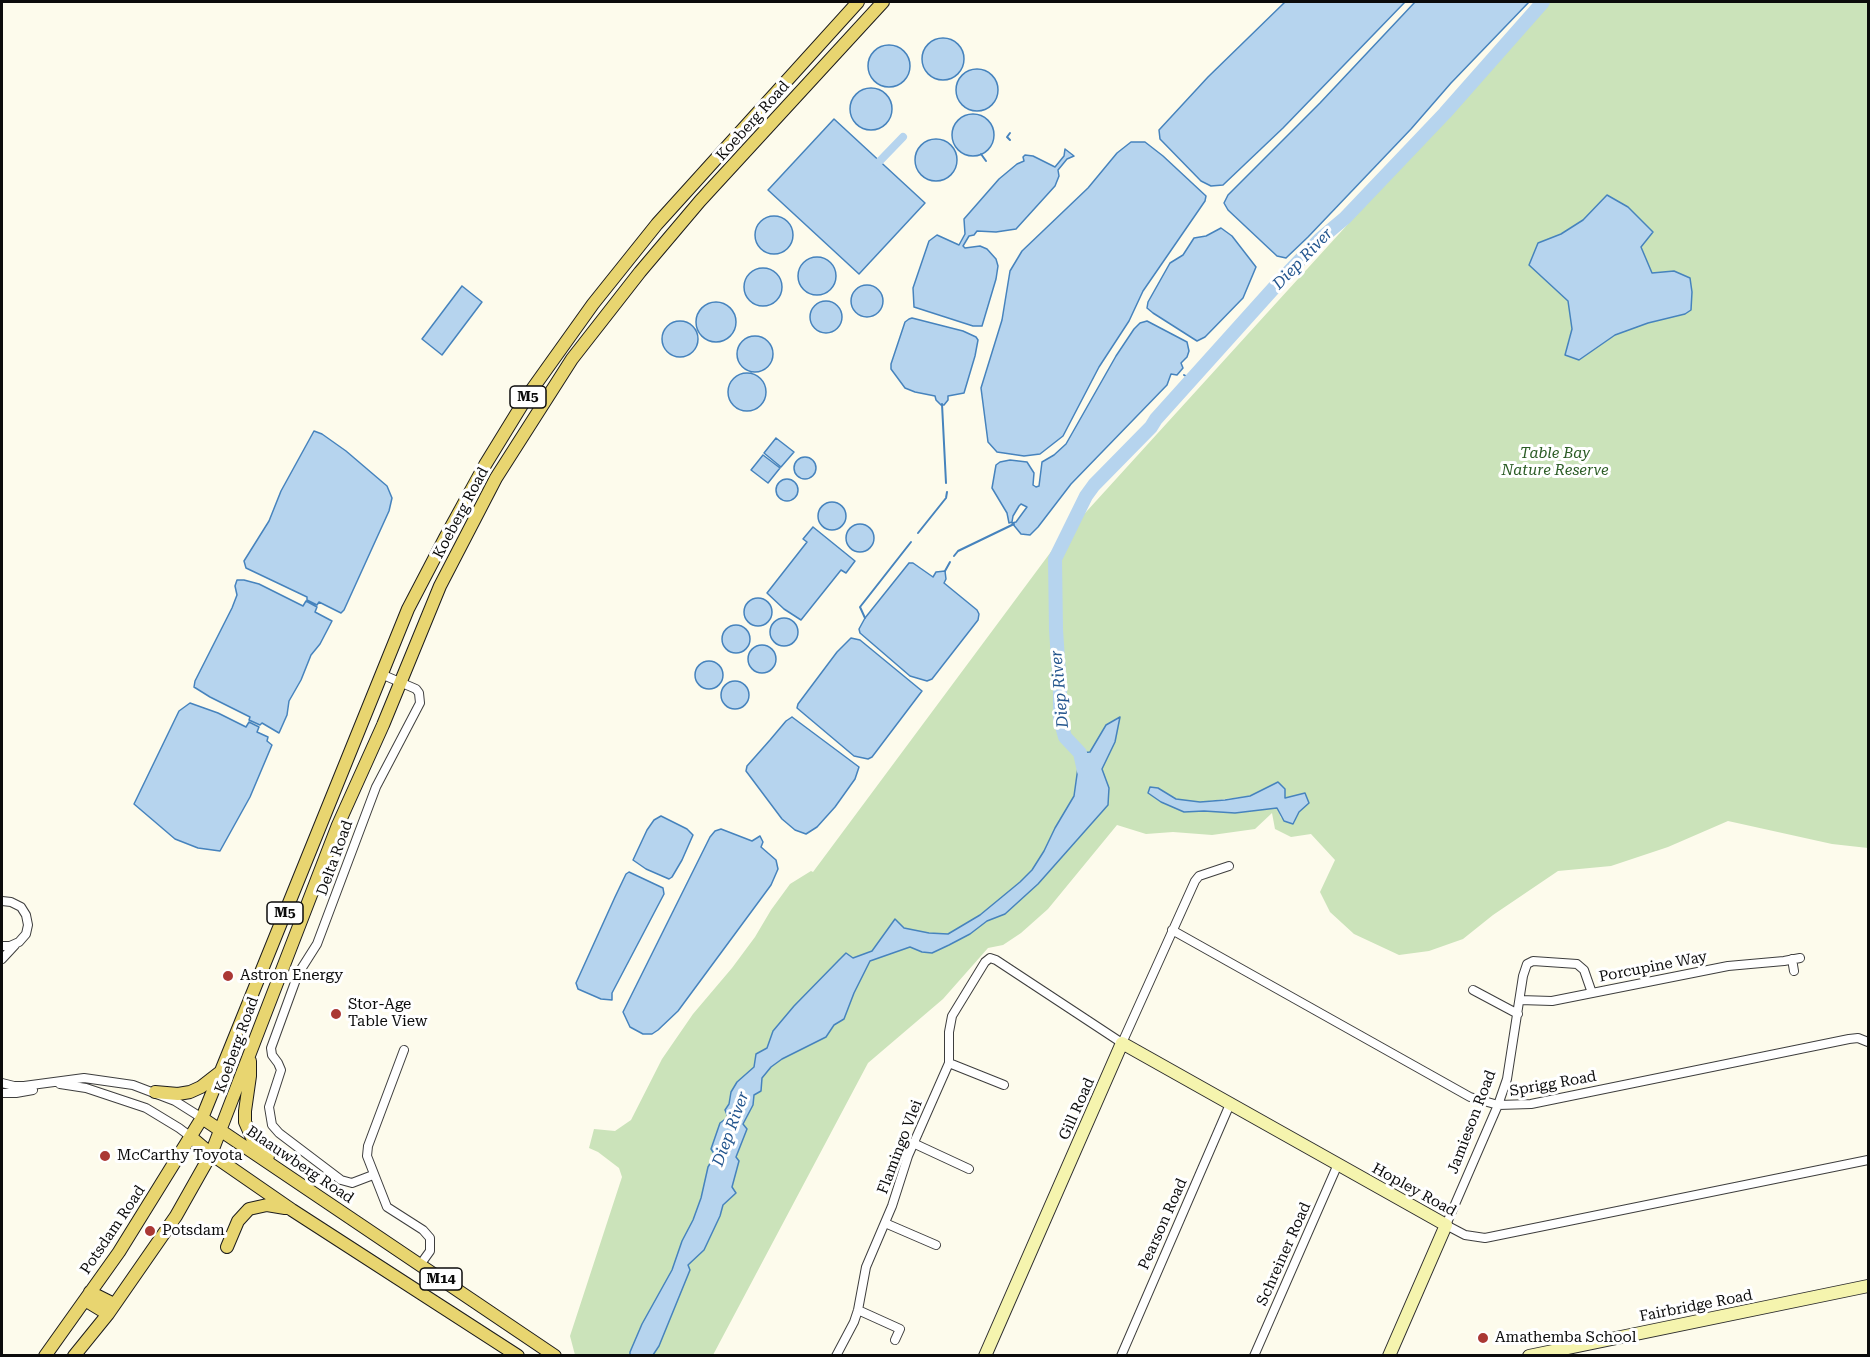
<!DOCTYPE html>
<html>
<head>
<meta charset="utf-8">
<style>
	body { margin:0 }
	#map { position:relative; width:1870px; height:1357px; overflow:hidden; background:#fdfbec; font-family:"Roboto Serif",serif }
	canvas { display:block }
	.frame { position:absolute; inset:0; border:3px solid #0b0b0b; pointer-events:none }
</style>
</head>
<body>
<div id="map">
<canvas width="1870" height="1357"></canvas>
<div class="frame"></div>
</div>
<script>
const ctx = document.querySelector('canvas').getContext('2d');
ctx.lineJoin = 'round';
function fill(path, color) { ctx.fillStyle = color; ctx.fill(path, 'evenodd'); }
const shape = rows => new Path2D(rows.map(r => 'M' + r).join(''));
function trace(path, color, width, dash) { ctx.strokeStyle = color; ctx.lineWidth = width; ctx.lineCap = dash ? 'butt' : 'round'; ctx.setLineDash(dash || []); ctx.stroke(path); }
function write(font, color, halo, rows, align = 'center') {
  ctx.font = font + ' "Roboto Serif",serif'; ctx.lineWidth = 6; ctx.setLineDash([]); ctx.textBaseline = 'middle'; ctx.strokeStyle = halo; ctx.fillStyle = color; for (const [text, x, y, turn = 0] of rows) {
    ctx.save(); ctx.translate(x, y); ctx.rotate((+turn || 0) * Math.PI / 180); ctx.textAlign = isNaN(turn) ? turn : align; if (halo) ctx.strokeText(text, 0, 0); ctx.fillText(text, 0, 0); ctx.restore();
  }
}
const green = shape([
	[1550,2,1868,2,1868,848,1832,844,1728,821,1668,847,1611,866,1558,871,1493,915,1463,939,1429,951,1399,955,1354,934,1330,912,1320,892,1335,860,1311,834,1291,837,1275,829,1272,813,1255,829,1212,835,1173,832,1146,834,1117,825,1048,909,1021,933,1003,945,988,948,943,999,868,1063,713,1355,575,1355,570,1336,622,1177,619,1168,598,1152,589,1148,594,1129,615,1131,631,1120,662,1059,693,1014,732,968,755,937,771,910,790,884,811,871,813,872,1056,545],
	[1278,782,1285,798,1299,812,1294,823,1281,818,1277,808,1235,813,1204,811,1184,812,1158,788,1176,799,1200,802,1250,796]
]);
const water = shape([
	[1285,2,1405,2,1283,128,1223,185,1211,186,1201,181,1160,139,1159,130,1208,77,1285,2],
	[1415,2,1529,2,1451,83,1411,129,1308,237,1286,258,1277,256,1228,210,1224,203,1228,195,1320,103,1415,2],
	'922 59a21 21 0 1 1 42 0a21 21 0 1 1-42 0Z',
	'868 66a21 21 0 1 1 42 0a21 21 0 1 1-42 0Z',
	'956 90a21 21 0 1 1 42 0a21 21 0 1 1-42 0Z',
	'850 109a21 21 0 1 1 42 0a21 21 0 1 1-42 0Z',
	'952 135a21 21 0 1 1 42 0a21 21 0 1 1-42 0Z',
	[834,119,925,203,859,274,768,190,834,119],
	'915 160a21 21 0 1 1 42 0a21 21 0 1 1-42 0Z',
	[1131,142,1145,142,1163,156,1206,196,1205,201,1143,291,1129,321,1099,367,1063,436,1040,454,1024,456,997,452,988,442,981,388,1002,320,1010,271,1022,251,1088,188,1117,153,1131,142],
	[1065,149,1074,156,1067,159,1058,170,1059,176,1055,186,1016,229,996,232,977,231,974,235,969,236,963,246,965,248,980,246,987,249,996,259,998,266,996,279,982,326,973,326,914,307,913,288,929,241,937,235,959,245,965,234,964,219,999,179,1017,164,1024,161,1023,157,1025,155,1033,156,1055,167,1064,156,1065,149],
	[1607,195,1628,207,1653,232,1641,247,1652,273,1674,271,1690,278,1692,292,1691,310,1685,314,1648,323,1615,335,1579,360,1565,355,1572,329,1568,301,1529,265,1538,243,1561,234,1583,220,1607,195],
	'755 235a19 19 0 1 1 38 0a19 19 0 1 1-38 0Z',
	[1221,228,1232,236,1256,267,1243,298,1205,337,1197,341,1153,313,1147,308,1148,302,1170,263,1183,255,1194,238,1206,236,1221,228],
	'798 276a19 19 0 1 1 38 0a19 19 0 1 1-38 0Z',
	'744 287a19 19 0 1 1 38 0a19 19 0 1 1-38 0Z',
	'851 301a16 16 0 1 1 32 0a16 16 0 1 1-32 0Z',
	[462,286,482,302,442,355,422,339,462,286],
	'810 317a16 16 0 1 1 32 0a16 16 0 1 1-32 0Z',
	'696 322a20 20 0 1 1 40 0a20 20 0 1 1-40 0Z',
	[912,318,963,331,976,337,978,340,975,356,964,393,948,396,948,400,944,405,941,405,936,400,935,396,915,392,905,388,891,369,891,364,905,322,909,319,912,318],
	[1147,321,1187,342,1189,351,1187,357,1181,363,1183,368,1177,375,1171,374,1167,385,1071,484,1038,527,1030,535,1021,534,1012,523,1016,522,1027,507,1021,504,1019,506,1013,516,1012,522,1009,523,1007,513,992,488,996,465,1000,462,1010,460,1027,462,1034,473,1033,485,1036,487,1039,486,1042,462,1054,455,1066,444,1116,356,1134,329,1140,323,1147,321],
	'662 339a18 18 0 1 1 36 0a18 18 0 1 1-36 0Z',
	'737 354a18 18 0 1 1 36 0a18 18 0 1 1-36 0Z',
	'728 392a19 19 0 1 1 38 0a19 19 0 1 1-38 0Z',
	[314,431,322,434,346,451,387,486,392,498,389,511,344,610,341,613,319,602,317,605,307,600,307,597,246,568,244,561,269,521,281,491,314,431],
	[776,438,794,452,781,467,764,453,776,438],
	[763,455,780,468,768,483,751,470,763,455],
	'794 468a11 11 0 1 1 22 0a11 11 0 1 1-22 0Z',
	'776 490a11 11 0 1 1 22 0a11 11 0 1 1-22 0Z',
	'818 516a14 14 0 1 1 28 0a14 14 0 1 1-28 0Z',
	'846 538a14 14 0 1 1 28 0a14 14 0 1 1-28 0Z',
	[813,527,855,561,846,573,841,570,801,620,784,609,767,593,807,542,803,539,813,527],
	[909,563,913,563,933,577,936,572,945,571,946,579,944,583,977,610,979,614,978,620,932,679,927,681,910,676,860,633,859,629,865,618,909,563],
	[237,580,244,580,259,584,303,606,306,601,317,607,315,612,332,621,320,644,311,655,301,680,289,701,287,715,279,733,262,723,260,725,249,720,250,717,210,697,194,687,195,681,232,608,237,595,235,586,237,580],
	'744 612a14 14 0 1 1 28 0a14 14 0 1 1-28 0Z',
	'770 632a14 14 0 1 1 28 0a14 14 0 1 1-28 0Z',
	'722 639a14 14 0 1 1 28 0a14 14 0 1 1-28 0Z',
	[851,638,860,640,922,691,872,757,868,759,854,756,797,708,798,704,837,652,851,638],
	'748 659a14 14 0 1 1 28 0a14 14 0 1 1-28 0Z',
	'695 675a14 14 0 1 1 28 0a14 14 0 1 1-28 0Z',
	'721 695a14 14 0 1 1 28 0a14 14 0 1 1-28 0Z',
	[190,703,218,713,246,727,249,722,259,727,257,732,268,737,267,741,272,745,250,797,220,851,198,848,175,839,134,804,179,711,190,703],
	[792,717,859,767,855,779,835,807,817,827,806,834,795,830,782,819,746,771,747,766,770,740,786,721,792,717],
	[1120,717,1115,742,1102,769,1109,788,1108,805,1038,884,1005,914,987,921,970,934,949,945,932,953,922,952,910,947,870,961,854,993,844,1019,834,1025,826,1037,782,1059,771,1067,762,1078,761,1091,754,1095,753,1105,743,1124,747,1129,736,1157,739,1161,732,1187,736,1193,723,1205,720,1216,704,1250,688,1265,690,1270,659,1346,653,1355,630,1355,630,1352,642,1324,672,1270,682,1241,693,1220,701,1198,708,1167,715,1155,711,1149,720,1123,728,1117,725,1110,729,1104,731,1092,737,1082,754,1067,756,1054,767,1048,773,1031,794,1006,838,961,846,953,853,958,872,951,895,919,904,928,929,933,948,934,980,915,1020,882,1032,870,1044,851,1055,828,1074,796,1080,753,1090,752,1106,725,1120,717],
	[1278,782,1285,789,1285,798,1305,793,1309,803,1299,812,1293,824,1284,821,1277,808,1235,813,1204,811,1184,812,1161,802,1148,793,1150,787,1158,788,1176,799,1200,802,1225,800,1250,796,1278,782],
	[661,816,687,829,693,835,682,860,672,877,669,879,646,869,633,860,647,830,654,820,661,816],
	[721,829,752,841,760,836,763,842,761,847,776,860,778,869,771,885,757,904,678,1011,658,1030,652,1034,643,1034,630,1027,623,1012,710,837,715,831,721,829],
	[629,872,663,888,664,894,612,993,612,1000,601,999,578,989,576,983,615,897,626,874,629,872]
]);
const stream = shape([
	[1010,140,1007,137,1010,133],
	[981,154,986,161],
	[1184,375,1191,379],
	[942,404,946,483],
	[918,533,946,498,947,492],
	[954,556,958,551,1014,524],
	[945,571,950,562],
	[865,618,860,607,911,542]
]);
const canal = shape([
	[874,167,903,137]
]);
const river = shape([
	[1084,771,1080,753,1065,737,1060,719,1060,688,1056,630,1055,559,1086,496,1094,485,1151,427,1156,419,1281,280,1320,239,1345,218,1445,113,1543,2]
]);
const street = shape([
	[2,901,11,902,21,907,26,915,28,925,26,934,19,942,10,946,2,946],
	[1172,930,1470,1097,1498,1105,1531,1104,1849,1039,1858,1038,1868,1042],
	[2,959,15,945],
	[1792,959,1794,971],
	[1473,990,1518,1014],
	[1592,993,1584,970,1577,964,1533,961,1527,964,1523,976,1507,1079,1498,1105,1446,1225,1465,1235,1485,1238,1868,1160],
	[1520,1000,1552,1001,1728,966,1784,961,1800,958],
	[404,1050,368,1146,367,1156,387,1207,423,1230,430,1238,430,1251,420,1265],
	[949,1063,1004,1085],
	[2,1083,14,1086,24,1086,84,1078,133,1085,175,1101,202,1118],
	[60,1084,86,1088,146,1108,179,1128,191,1137],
	[2,1093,16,1093,33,1090],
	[913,1143,969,1169],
	[373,1175,352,1183,341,1180,279,1133,272,1125,269,1107,281,1070,278,1063,272,1055,271,1048,298,974,317,944,376,787,420,703,419,693,416,689,381,674],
	[885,1223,936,1245],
	[858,1310,900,1329,895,1340],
	[836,1356,854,1322,858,1310,866,1267,892,1206,908,1156,949,1063,949,1032,952,1016,985,962,990,958,996,960,1122,1043,1195,881,1199,876,1229,866],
	[1121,1356,1230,1104],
	[1254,1356,1338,1164]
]);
const secondary = shape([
	[985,1356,1122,1043,1446,1225,1389,1356],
	[1529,1356,1868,1286]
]);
const primary = shape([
	[250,1061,250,1076,245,1111,245,1122,253,1140,268,1156],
	[155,1092,178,1094,190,1092,201,1087,219,1073],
	[202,1118,555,1356],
	[191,1137,211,1154,292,1210,518,1356],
	[227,1247,238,1221,249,1209,267,1205,285,1208],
	[90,1292,114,1304],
	[85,1300,108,1314],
	[45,1356,119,1252,202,1118,408,609,445,538,485,465,528,395,593,304,657,224,858,2],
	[74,1356,108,1314,176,1216,211,1154,338,825,383,725,440,586,496,478,572,359,640,272,700,201,883,2]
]);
const markers = [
	[228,976,6,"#aa3834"],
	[336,1014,6,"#aa3834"],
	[105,1156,6,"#aa3834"],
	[150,1231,6,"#aa3834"],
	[1483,1338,6,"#aa3834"]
];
const shields = [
	[528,397,36],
	[285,913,36],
	[441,1279,42]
];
const shieldNames = [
	["M5",528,397],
	["M5",285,913],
	["M14",441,1279]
];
const streetNames = [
	["Koeberg Road",753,121,-48],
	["Koeberg Road",461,513,-62],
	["Delta Road",335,858,-70],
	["Porcupine Way",1653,967,-11],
	["Koeberg Road",237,1045,-70],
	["Sprigg Road",1553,1084,-10],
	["Gill Road",1077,1109,-66],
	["Jamieson Road",1472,1122,-69],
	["Flamingo Vlei",900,1147,-69],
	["Blaauwberg Road",300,1165,34],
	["Hopley Road",1414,1190,29],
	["Pearson Road",1163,1224,-66],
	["Potsdam Road",113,1230,-56],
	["Schreiner Road",1284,1254,-66],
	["Fairbridge Road",1696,1306,-11]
];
const parkNames = [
	["Table Bay",1555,454],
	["Nature Reserve",1555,471]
];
const poiNames = [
	["Astron Energy",240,976],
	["Stor-Age",348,1005],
	["Table View",348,1022],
	["McCarthy Toyota",117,1156],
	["Potsdam",162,1231],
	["Amathemba School",1495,1338]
];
const waterNames = [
	["Diep River",1303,259,-46],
	["Diep River",1060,689,-95],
	["Diep River",731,1129,-70]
];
fill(green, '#cbe3ba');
fill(water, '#b6d4ee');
trace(water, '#4683bd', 1.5);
trace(stream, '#4683bd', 2);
trace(canal, '#b6d4ee', 8);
trace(river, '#b6d4ee', 14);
trace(street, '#3e3e3e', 10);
trace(secondary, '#2d2d2d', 14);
trace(primary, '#1c1c1c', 14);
trace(street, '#fff', 8);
trace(secondary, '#f5f4ae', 12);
trace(primary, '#e8d570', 12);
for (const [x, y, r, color] of markers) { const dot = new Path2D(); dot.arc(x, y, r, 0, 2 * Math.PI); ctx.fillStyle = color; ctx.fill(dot); trace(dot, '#fff', 2); }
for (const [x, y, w] of shields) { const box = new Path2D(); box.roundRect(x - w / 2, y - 11, w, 22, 4.5); ctx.fillStyle = '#fff'; ctx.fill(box); trace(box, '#0b0b0b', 1.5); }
write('bold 14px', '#0b0b0b', null, shieldNames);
write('15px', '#0b0b0b', '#fff', streetNames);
write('italic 15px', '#2a5b24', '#fff', parkNames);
write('15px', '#0b0b0b', '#fff', poiNames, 'left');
write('italic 16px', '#24568e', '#fff', waterNames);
</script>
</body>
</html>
